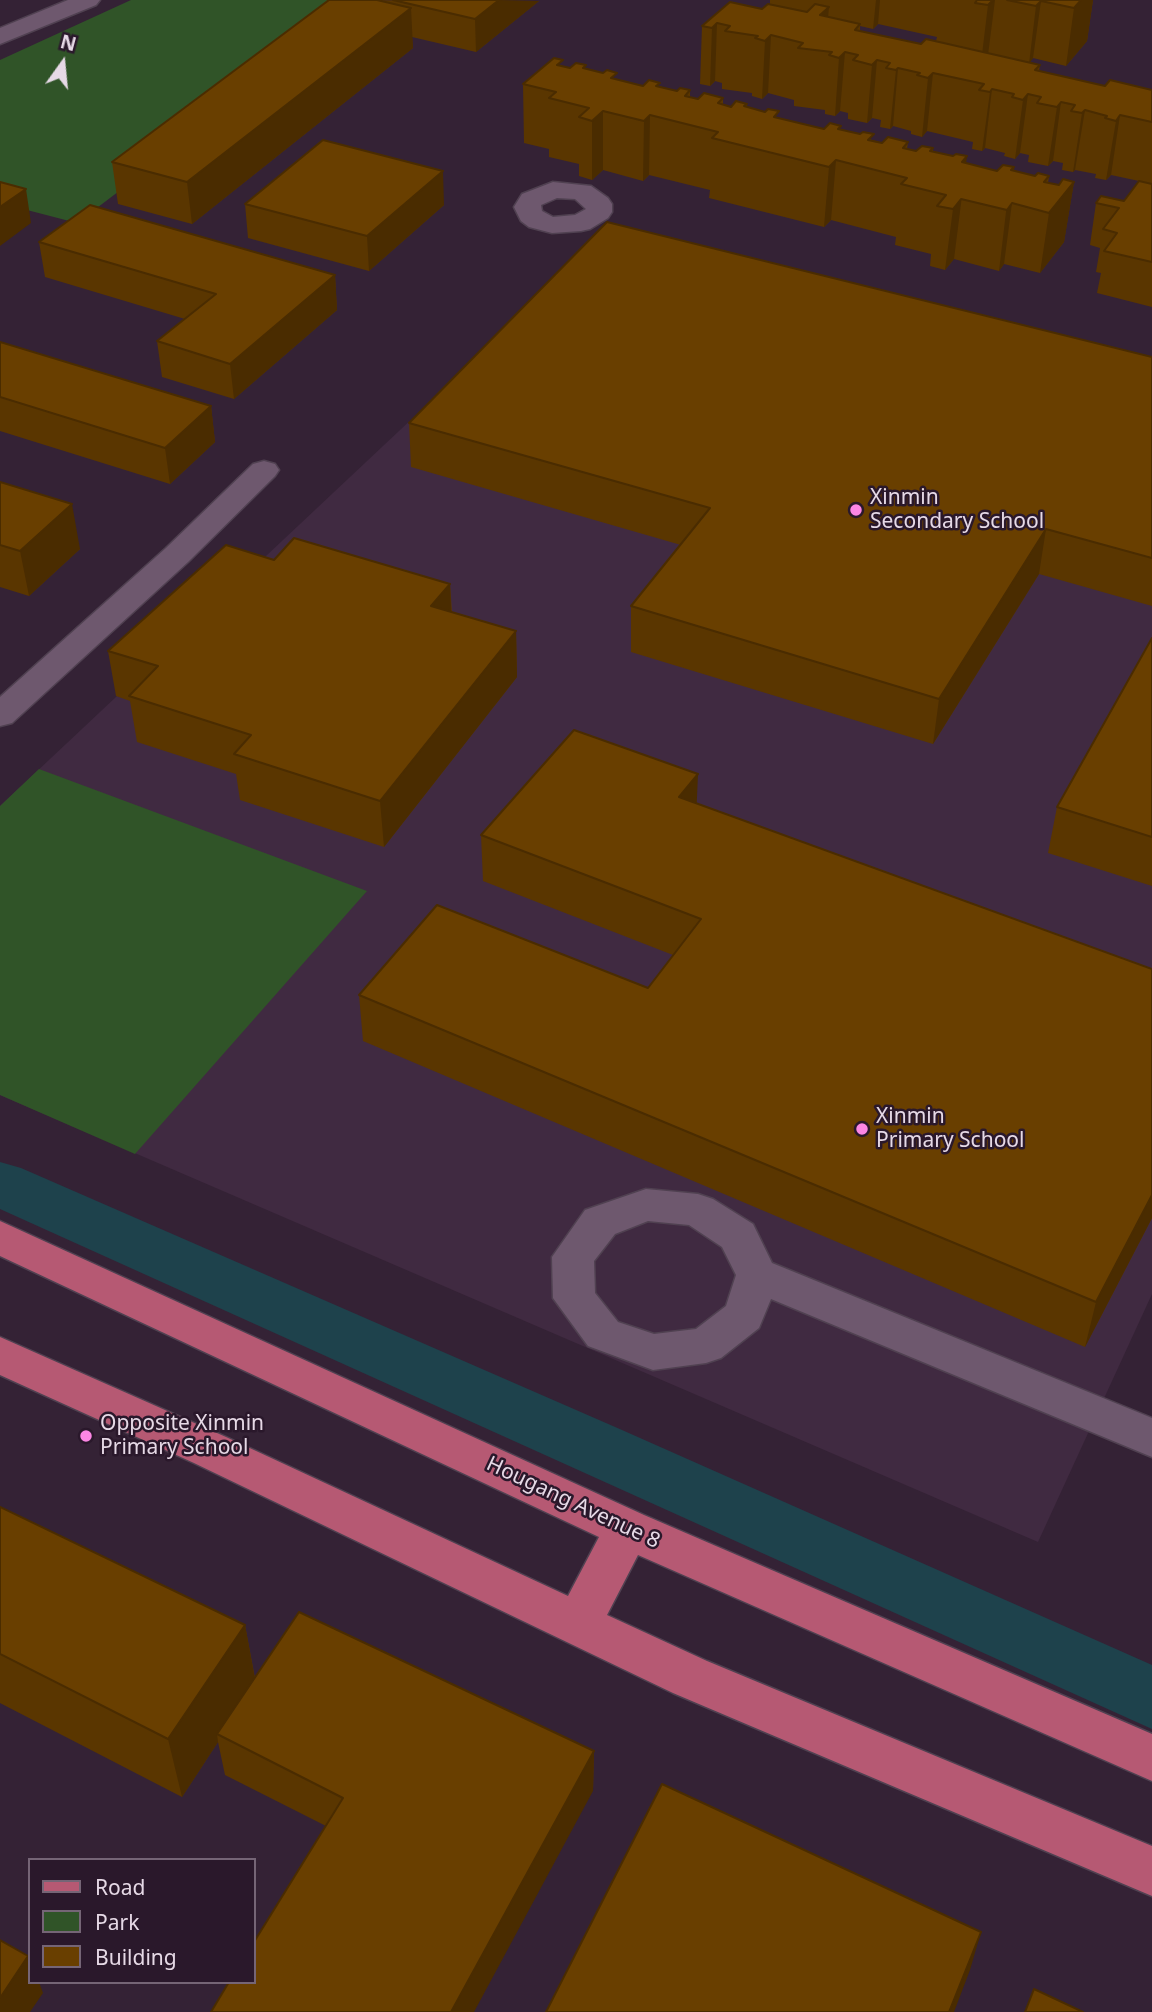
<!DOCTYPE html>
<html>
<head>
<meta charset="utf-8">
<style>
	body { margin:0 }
	#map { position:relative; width:1152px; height:2012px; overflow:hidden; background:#342235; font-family:"Noto Sans",sans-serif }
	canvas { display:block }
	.legend { position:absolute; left:28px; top:1858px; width:228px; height:126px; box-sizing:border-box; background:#2a182b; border:2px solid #756576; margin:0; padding:9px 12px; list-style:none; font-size:21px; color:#e6d9e6 }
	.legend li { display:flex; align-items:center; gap:14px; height:35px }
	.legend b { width:35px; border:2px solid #756576 }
	.north { position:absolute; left:28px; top:28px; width:70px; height:70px; -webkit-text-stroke:5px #2a182b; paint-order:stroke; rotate:15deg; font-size:19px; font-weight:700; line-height:28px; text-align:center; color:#e6d9e6 }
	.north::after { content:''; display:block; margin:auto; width:24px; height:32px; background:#e6d9e6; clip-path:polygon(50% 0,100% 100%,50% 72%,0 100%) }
</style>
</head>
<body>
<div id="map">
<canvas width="1152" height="2012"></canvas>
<ul class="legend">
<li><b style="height:9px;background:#b65973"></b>Road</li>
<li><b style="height:19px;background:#305428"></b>Park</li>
<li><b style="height:19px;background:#693f00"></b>Building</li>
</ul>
<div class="north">N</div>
</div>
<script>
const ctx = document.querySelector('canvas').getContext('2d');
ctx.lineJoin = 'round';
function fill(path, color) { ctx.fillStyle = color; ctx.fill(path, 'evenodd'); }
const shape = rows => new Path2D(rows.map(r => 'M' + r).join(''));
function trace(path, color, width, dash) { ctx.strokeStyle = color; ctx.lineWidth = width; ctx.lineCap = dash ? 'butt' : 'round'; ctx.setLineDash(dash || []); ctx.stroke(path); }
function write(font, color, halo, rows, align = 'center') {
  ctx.font = font + ' "Noto Sans",sans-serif'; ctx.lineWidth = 5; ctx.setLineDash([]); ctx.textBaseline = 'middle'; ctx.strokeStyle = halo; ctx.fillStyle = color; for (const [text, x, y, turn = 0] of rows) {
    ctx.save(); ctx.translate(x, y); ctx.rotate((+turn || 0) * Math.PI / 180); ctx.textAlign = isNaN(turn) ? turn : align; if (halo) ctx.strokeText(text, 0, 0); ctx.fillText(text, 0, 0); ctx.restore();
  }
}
const built = shape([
	[599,243,1152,389,1152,1294,1038,1542,0,1095,0,806]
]);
const green = shape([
	[131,0,382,0,333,29,77,223,0,203,0,60],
	[39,769,367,891,135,1154,0,1095,0,806]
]);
const canal = shape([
	[0,1162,21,1168,622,1430,1152,1665,1152,1729,0,1209,0,1162]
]);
const minor = shape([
	[68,0,100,0,96,5,0,44,0,28,68,0],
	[553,182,591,186,608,198,612,204,612,212,608,218,590,229,581,231,552,233,529,227,521,221,514,207,522,194,553,182],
	[557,198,575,199,586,209,575,215,553,217,542,211,541,205,557,198],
	[264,461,275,464,279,470,275,476,188,562,12,723,0,726,0,697,166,548,253,464,264,461],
	[646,1189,698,1194,713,1199,753,1224,772,1263,1152,1418,1152,1457,771,1299,759,1328,721,1358,706,1363,653,1370,588,1346,553,1298,552,1257,585,1210,646,1189],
	[648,1221,689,1225,722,1247,736,1275,726,1306,696,1329,654,1334,618,1322,595,1293,594,1261,615,1234,648,1221]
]);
const major = shape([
	[0,1221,644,1515,1152,1734,1152,1781,638,1555,607,1615,707,1661,1152,1846,1152,1896,673,1693,194,1463,0,1375,0,1337,226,1437,568,1596,599,1537,0,1256,0,1221]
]);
const wall = shape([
	[329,0,539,1,476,52,412,37,413,48,192,224,118,204,112,162],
	[770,0,1093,0,1087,41,1066,66,1033,58,1030,62,1040,65,1039,71,1105,86,1152,90,1152,307,1097,293,1101,273,1096,272,1100,248,1090,245,1096,203,1124,201,1139,181,1111,175,1106,180,1095,178,1096,174,1075,170,1073,172,1062,170,1063,163,1053,161,1048,166,1028,162,1029,155,1020,153,1015,159,1004,156,1005,153,985,148,982,151,972,149,973,142,927,131,922,137,911,134,911,131,893,126,890,129,880,127,881,120,872,118,867,123,848,119,848,113,840,111,835,116,825,114,825,110,794,106,794,100,768,93,762,99,752,96,752,93,722,89,722,83,715,81,710,86,700,84,702,26,762,9,770,4],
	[878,24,937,37,936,41,921,44,860,31,860,26,873,29],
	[563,67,570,68,586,69,616,79,643,86,659,86,677,91,690,90,690,97,698,99,723,98,723,105,731,107,747,104,747,107,779,118,824,129,841,130,882,143,908,142,907,149,916,151,933,148,933,152,967,163,997,171,1014,167,1014,171,1035,176,1049,176,1048,183,1059,185,1074,182,1064,242,1040,273,1004,264,999,271,954,259,945,270,930,266,931,254,895,245,896,237,831,220,824,227,709,198,710,190,649,175,643,181,603,170,592,180,579,176,579,164,549,157,549,149,524,143,523,84],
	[245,204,444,205,369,271,248,238],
	[39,242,335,275,337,310,234,399,162,377,157,341,185,319,45,277],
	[0,342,211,406,215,442,170,484,0,431],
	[1152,357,1152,606,1039,574,933,744,631,652,631,606,681,545,411,467,409,423],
	[0,482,80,549,29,596,0,587],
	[274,560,450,584,452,612,516,631,517,677,384,847,240,800,236,774,137,742,130,701,116,696,108,651],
	[1152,638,1152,886,1048,853,1057,807],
	[696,803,1152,969,1152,1218,1085,1347,363,1041,359,995,648,988,673,955,483,881,481,835],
	[0,1507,245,1625,255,1678,594,1751,593,1791,326,1826,225,1775,218,1742,182,1797,0,1703]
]);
const shadedWall = shape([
	[499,0,539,1,476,52,475,19],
	[876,0,880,0,878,24,873,29],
	[992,0,995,0,988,55,981,63,988,5],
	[1081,0,1093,0,1087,41,1066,66,1074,8],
	[1041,1,1033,58,1029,64,1036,6],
	[829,7,825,52,820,15],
	[411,8,413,48,192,224,187,182],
	[717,23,715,81,710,86,712,28],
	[771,35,768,93,762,99,765,41],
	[845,52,840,111,835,116,839,58],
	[877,60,872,118,867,123,872,65],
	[898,68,893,126,890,129,896,70],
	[933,73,927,131,922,137,928,78],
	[992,89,985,148,982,151,990,92],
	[1028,94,1020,153,1015,159,1023,100],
	[1061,102,1053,161,1048,166,1057,107],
	[1085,110,1075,170,1073,172,1082,113],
	[603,111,603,170,592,180,592,121],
	[650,115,649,175,643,181,644,121],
	[1120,115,1111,175,1106,180,1116,121],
	[967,156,954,259,945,270,953,209,962,162],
	[836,160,831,220,824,227,829,167],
	[1014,167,1009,207,1012,203,1004,264,999,271,1011,170],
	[443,171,444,205,369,271,367,236],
	[1074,182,1064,242,1040,273,1049,213],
	[26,189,31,223,0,246,0,207],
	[335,275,337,310,234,399,230,364],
	[211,406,215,442,170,484,165,448],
	[72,504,80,549,29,596,20,551],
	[1046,529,1039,574,933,744,939,699],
	[450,584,452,629,431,606],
	[516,631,517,677,384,847,380,801],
	[698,774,696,820,679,797],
	[1152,1195,1152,1218,1085,1347,1096,1302],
	[245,1625,256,1685,217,1734,218,1742,182,1797,168,1739],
	[594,1751,593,1791,474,2012,451,2012],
	[981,1932,970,1970,954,2012,949,2012],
	[28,1956,30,1959,30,1982,39,1982,43,1993,30,2012,0,2012,0,1998]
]);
const building = shape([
	[329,0,377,0,411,8,187,182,112,162,329,0],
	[393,0,499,0,475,19,393,0],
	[977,0,993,0,988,5,975,3,977,0],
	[1007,0,1081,0,1074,8,1041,1,1036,6,1007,0],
	[730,2,762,9,768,4,807,12,815,4,829,7,820,15,860,24,855,30,921,44,926,39,1040,65,1035,70,1105,86,1110,80,1152,90,1152,122,1120,115,1116,121,1105,118,1107,116,1085,110,1082,113,1071,111,1075,105,1061,102,1057,107,1037,103,1041,97,1028,94,1023,100,1012,97,1014,94,992,89,990,92,979,90,984,84,933,73,928,78,917,75,920,73,898,68,896,70,886,68,890,63,877,60,872,65,853,60,858,55,845,52,839,58,829,55,832,52,798,48,803,43,771,35,765,41,755,38,758,36,725,31,730,26,717,23,712,28,702,26,730,2],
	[554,58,563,60,557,65,570,68,576,63,586,65,583,68,603,73,607,70,617,73,611,78,643,86,649,80,660,83,656,86,677,91,680,88,690,90,685,96,698,99,704,93,723,98,718,103,731,107,736,101,747,104,744,106,765,112,768,109,779,111,774,117,824,129,830,123,841,126,838,129,860,134,863,132,874,134,868,140,882,143,888,137,908,142,903,148,916,151,922,146,933,148,930,151,953,156,956,154,967,156,962,162,997,171,1003,165,1014,167,1011,170,1035,176,1038,173,1049,176,1044,182,1059,185,1063,179,1074,182,1049,213,1012,203,1007,210,961,199,953,209,937,206,946,195,901,184,907,178,836,160,829,167,712,138,718,132,650,115,644,121,603,111,592,121,579,117,589,108,549,98,556,92,523,84,554,58],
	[323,140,443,171,367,236,245,204,323,140],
	[1139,181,1152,184,1152,262,1104,251,1117,233,1103,229,1119,208,1096,203,1101,196,1124,201,1139,181],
	[0,182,26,189,0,207,0,182],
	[90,205,335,275,230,364,157,341,216,294,39,242,90,205],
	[607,222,1152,357,1152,558,1046,529,939,699,631,606,710,508,409,423,607,222],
	[0,342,211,406,165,448,0,397,0,342],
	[0,482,72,504,20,551,0,545,0,482],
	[294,538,450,584,431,606,516,631,380,801,234,754,251,735,129,696,158,666,108,651,226,545,274,560,294,538],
	[1152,638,1152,837,1057,807,1152,638],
	[574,730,698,774,679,797,1152,969,1152,1195,1096,1302,359,995,437,905,648,988,701,919,481,835,574,730],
	[0,1507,245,1625,168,1739,0,1654,0,1507],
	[299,1612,594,1751,451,2012,211,2012,229,1982,254,1982,254,1942,343,1798,217,1734,299,1612],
	[662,1784,981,1932,949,2012,546,2012,662,1784],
	[0,1940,28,1956,0,1998,0,1940],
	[1034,1989,1083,2012,1025,2012,1034,1989]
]);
const markers = [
	[856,510,7,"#fc86e4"],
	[862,1129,7,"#fc86e4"],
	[86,1436,7,"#fc86e4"]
];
const poiNames = [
	["Xinmin",870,498],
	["Secondary School",870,522],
	["Xinmin",876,1117],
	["Primary School",876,1141],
	["Opposite Xinmin",100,1424],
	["Primary School",100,1448]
];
const streetNames = [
	["Hougang Avenue 8",573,1503,25]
];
fill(built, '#402a41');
fill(green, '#305428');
fill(canal, '#1e424c');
trace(minor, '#504151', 3);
trace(major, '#504151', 3);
fill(minor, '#6e586e');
fill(major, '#b65973');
fill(wall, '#5a3600');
fill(shadedWall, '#4a2c00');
fill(building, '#693f00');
trace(building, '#4a2c00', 2);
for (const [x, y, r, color] of markers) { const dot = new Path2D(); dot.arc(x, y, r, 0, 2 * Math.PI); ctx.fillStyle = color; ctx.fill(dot); trace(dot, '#2a182b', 2.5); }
write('21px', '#e6d9e6', '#2a182b', poiNames, 'left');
write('21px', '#e6d9e6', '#2a182b', streetNames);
</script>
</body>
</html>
